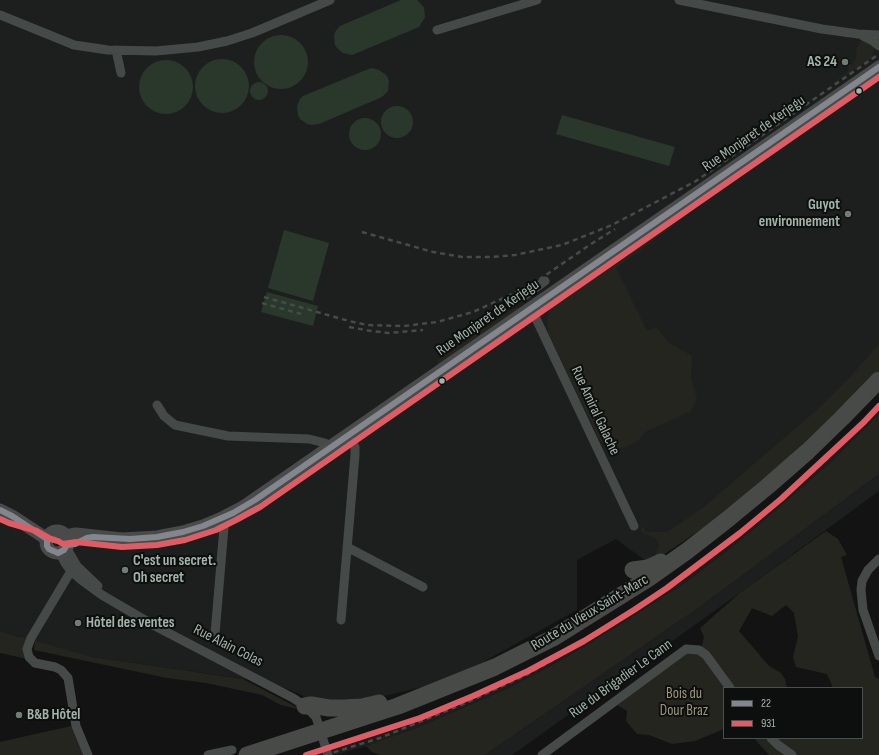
<!DOCTYPE html>
<html>
<head>
<meta charset="utf-8">
<style>
	body { margin:0 }
	#map { position:relative; width:879px; height:755px; overflow:hidden; background:#131313; font-family:"Sofia Sans Condensed",sans-serif }
	canvas { display:block }
	.legend { position:absolute; left:723px; top:687px; width:140px; height:52px; box-sizing:border-box; background:#0d0f0e; border:1px solid #49514c; margin:0; padding:5px 7px; list-style:none; font-size:12px; color:#a4b4aa }
	.legend li { display:flex; align-items:center; gap:8px; height:20px }
	.legend b { width:20px; border:1px solid #49514c }
</style>
</head>
<body>
<div id="map">
<canvas width="879" height="755"></canvas>
<ul class="legend">
<li><b style="height:5px;background:#83868c"></b>22</li>
<li><b style="height:5px;background:#df5c64"></b>931</li>
</ul>
</div>
<script>
const ctx = document.querySelector('canvas').getContext('2d');
ctx.lineJoin = 'round';
function fill(path, color) { ctx.fillStyle = color; ctx.fill(path, 'evenodd'); }
const shape = rows => new Path2D(rows.map(r => 'M' + r).join(''));
function trace(path, color, width, dash) { ctx.strokeStyle = color; ctx.lineWidth = width; ctx.lineCap = dash ? 'butt' : 'round'; ctx.setLineDash(dash || []); ctx.stroke(path); }
function write(font, color, halo, rows, align = 'center') {
  ctx.font = font + ' "Sofia Sans Condensed",sans-serif'; ctx.lineWidth = 4; ctx.setLineDash([]); ctx.textBaseline = 'middle'; ctx.strokeStyle = halo; ctx.fillStyle = color; for (const [text, x, y, turn = 0] of rows) {
    ctx.save(); ctx.translate(x, y); ctx.rotate((+turn || 0) * Math.PI / 180); ctx.textAlign = isNaN(turn) ? turn : align; if (halo) ctx.strokeText(text, 0, 0); ctx.fillText(text, 0, 0); ctx.restore();
  }
}
const built = shape([
	[0,0,879,0,879,369,650,564,616,539,577,560,577,610,474,667,427,686,358,702,308,699,300,694,272,683,93,657,26,640,0,631],
	[879,402,879,414,832,461,769,516,731,548,686,582,627,620,565,658,509,688,414,729,388,739,337,755,304,755,447,705,502,681,549,657,600,628,681,575,719,546,759,514,794,484,837,444],
	[879,474,879,491,741,592,512,755,485,755,701,606]
]);
const green = shape([
	[863,40,875,47,872,58,824,90,848,72,849,64,853,65,857,55,855,54,860,41],
	[836,105,837,105,715,190,714,188,832,106],
	[839,106,840,108,717,193,716,191],
	[705,194,707,196,564,294,564,290],
	[703,201,704,202,616,268,647,331,656,327,668,342,692,356,691,378,697,399,691,411,645,432,639,440,626,447,617,449,610,447,605,445,599,439,548,333,547,319,551,306],
	[522,306,522,308,441,365,438,364,437,361,513,309],
	[879,344,879,370,858,392,764,481,710,523,656,560,655,556,658,550,659,545,657,540,653,537,640,531,643,526,646,532,667,532,704,507,819,408,851,376],
	[879,414,879,474,701,606,485,755,380,755,372,752,366,746,414,729,509,688,565,658,627,620,686,582,731,548,769,516,832,461],
	[826,531,838,539,847,555,841,557,875,677,879,679,879,755,769,755,754,738,862,738,862,688,833,688,827,674,796,667,793,657,798,637,794,613,786,605,772,616,752,608,739,631,769,666,781,673,785,679,787,688,724,688,724,729,695,741,672,744,649,735,637,734,626,721,627,711,617,705,684,654,702,646,704,637,700,628,741,592],
	[0,631,18,637,31,638,32,660,0,653],
	[35,641,93,657,243,679,298,708,298,709,281,705,262,695,206,683,167,678,34,650],
	[71,726,83,755,0,755,0,742]
]);
const water = shape([
	[401,0,417,0,422,5,424,8,425,17,419,27,352,55,343,53,337,48,335,45,334,36,335,32,340,26],
	'254 62a27 27 0 1 1 54 0a27 27 0 1 1-54 0Z',
	'195 86a27 27 0 1 1 54 0a27 27 0 1 1-54 0Z',
	'139 87a27 27 0 1 1 54 0a27 27 0 1 1-54 0Z',
	[371,68,379,70,386,75,388,78,389,82,388,91,382,97,319,124,311,125,307,124,300,119,298,115,297,106,300,99,303,96],
	'250 91a9 9 0 1 1 18 0a9 9 0 1 1-18 0Z',
	'381 122a16 16 0 1 1 32 0a16 16 0 1 1-32 0Z',
	[562,115,675,147,669,166,556,134],
	'349 134a16 16 0 1 1 32 0a16 16 0 1 1-32 0Z',
	[284,230,329,243,313,301,268,288],
	[267,292,318,306,313,326,261,312]
]);
const street = shape([
	[679,0,822,29,858,34,879,35],
	[0,15,74,45,108,50,156,51,198,47,227,41,252,33,330,0],
	[437,30,537,0],
	[863,36,873,41,879,46],
	[116,50,121,73],
	[524,296,545,281],
	[531,308,634,526],
	[157,405,164,416,175,425,228,436,309,439,325,443,331,447],
	[66,547,77,566,98,586],
	[347,547,423,587],
	[58,553,62,557,65,563,71,571,80,579,102,595,155,626,293,698,305,706,316,717,328,755],
	[879,559,868,570,862,581,861,590,863,610,879,656],
	[71,571,31,638,27,649,29,657,35,663,55,667,61,670,68,678,76,726,88,755],
	[341,620,355,455,355,447,348,435],
	[215,634,224,527,222,518],
	[771,738,778,745,792,755],
	[208,755,232,750],
	[542,755,686,649,699,650,706,655,730,688]
]);
const secondary = shape([
	[0,510,12,516,47,539],
	'46 542a11 11 0 1 1 22 0a11 11 0 1 1-22 0Z',
	[65,536,76,534,122,539,157,537,183,532,203,526,222,518,243,507,879,67]
]);
const highway = shape([
	[633,570,648,568,661,562],
	[305,706,311,705,329,708,344,708,362,707,379,703],
	[247,755,398,706,495,667,553,638,649,578,687,551,728,519,768,486,808,451,842,418,879,380]
]);
const rail = shape([
	[362,232,433,252,462,257,492,257,515,255,562,245,612,225,696,181,879,54],
	[264,297,349,321,367,325,404,326,437,322,473,312,521,290,540,279,591,244,615,229],
	[262,303,301,314],
	[349,327,371,331,389,333,423,330],
	[325,755,380,738,468,702,528,674,602,632,689,574,755,523,822,464,879,407]
]);
const bus1 = shape([
	[0,510,12,516,47,539,47,546,49,549,58,553,64,550,67,545,75,544,87,538,93,537,130,539,157,537,183,532,203,526,233,513,255,500,879,67]
]);
const bus2 = shape([
	[0,519,9,523,37,531,51,539,58,541,63,544,76,542,122,547,157,545,185,540,216,530,236,520,260,507,879,77],
	[306,755,420,718,473,696,528,671,584,641,634,610,667,588,740,533,781,499,864,422,879,406]
]);
const markers = [
	[845,62,4,"#717c75"],
	[859,91,3.5,"#a4b4aa"],
	[848,214,4,"#717c75"],
	[442,381,3.5,"#a4b4aa"],
	[125,570,4,"#717c75"],
	[78,623,4,"#717c75"],
	[19,715,4,"#717c75"]
];
const poiNames = [
	["AS 24",837,62,"right"],
	["Guyot",840,205,"right"],
	["environnement",840,222,"right"],
	["C'est un secret.",133,561],
	["Oh secret",133,578],
	["Hôtel des ventes",86,623],
	["B&B Hôtel",27,715]
];
const streetNames = [
	["Rue Monjaret de Kerjegu",754,134,-35],
	["Rue Monjaret de Kerjegu",488,318,-35],
	["Rue Amiral Galache",595,411,65],
	["Route du Vieux Saint-Marc",590,613,-31],
	["Rue Alain Colas",228,646,27],
	["Rue du Brigadier Le Cann",621,679,-36]
];
const parkNames = [
	["Bois du",684,694],
	["Dour Braz",684,711]
];
fill(built, '#1d1f1e');
fill(green, '#25251f');
fill(water, '#2a382c');
trace(street, '#454947', 9);
trace(secondary, '#484b49', 13);
trace(highway, '#484a48', 17);
trace(rail, '#464a48', 2.5, [5, 4]);
trace(bus1, '#83868c', 6);
trace(bus2, '#df5c64', 6);
for (const [x, y, r, color] of markers) { const dot = new Path2D(); dot.arc(x, y, r, 0, 2 * Math.PI); ctx.fillStyle = color; ctx.fill(dot); trace(dot, '#0d0f0e', 1.5); }
write('bold 15px', '#a4b4aa', '#0d0f0e', poiNames, 'left');
write('15px', '#a4b4aa', '#0d0f0e', streetNames);
write('15px', '#9e967c', '#0d0f0e', parkNames);
</script>
</body>
</html>
